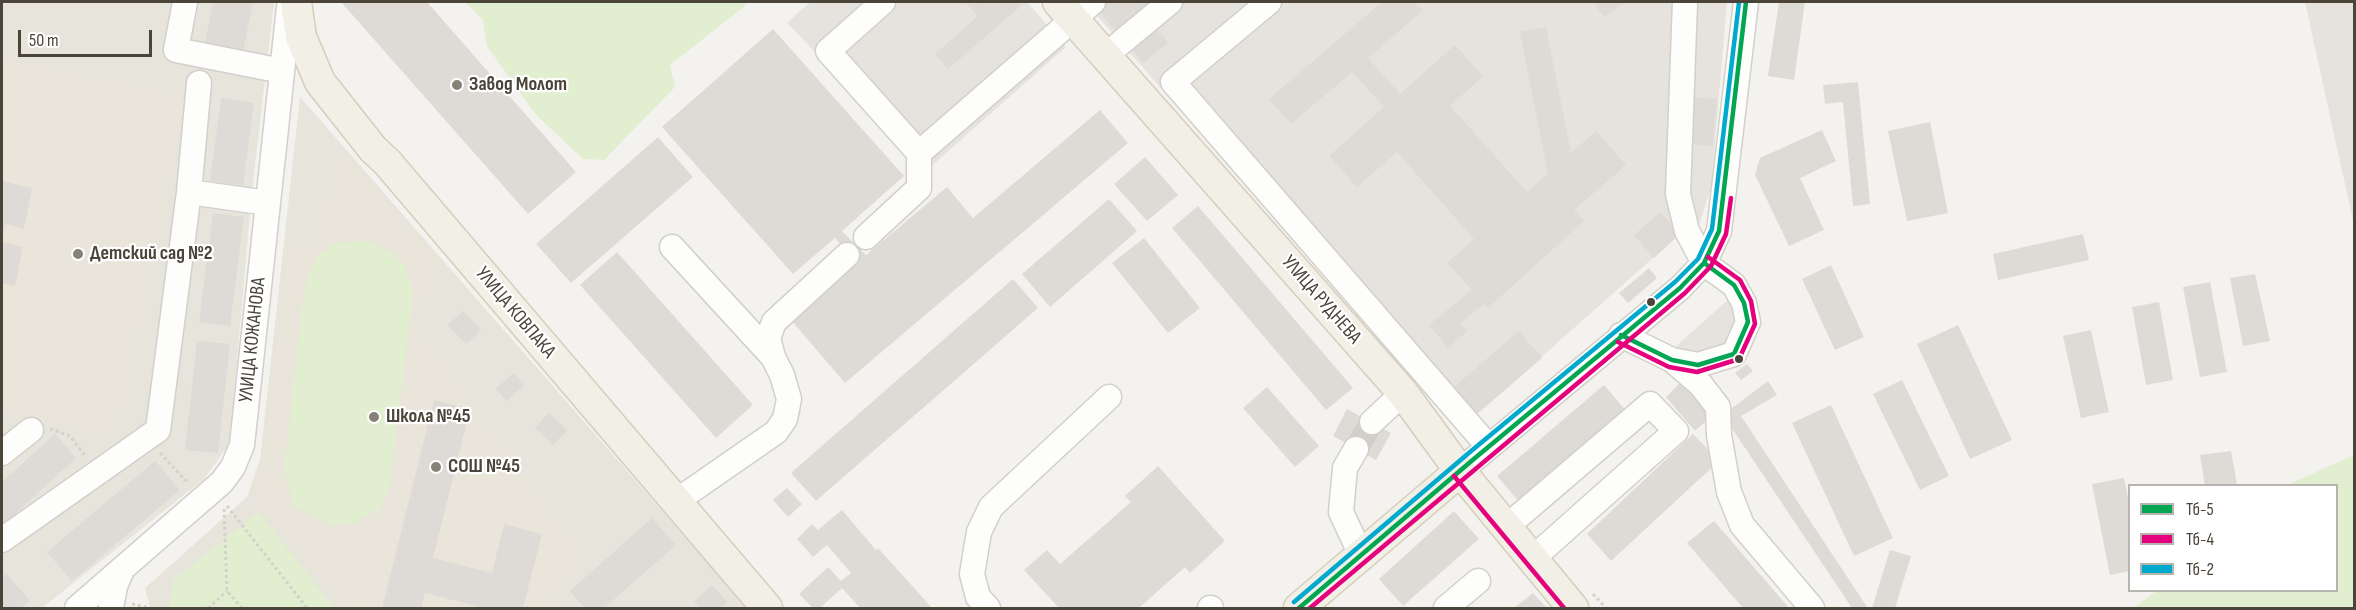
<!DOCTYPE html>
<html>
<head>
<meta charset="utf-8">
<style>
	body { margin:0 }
	#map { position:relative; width:2356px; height:610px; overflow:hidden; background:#f4f2ee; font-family:"Sofia Sans Condensed",sans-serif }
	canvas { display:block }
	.frame { position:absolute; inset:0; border:3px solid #4b4439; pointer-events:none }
	.legend { position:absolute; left:2128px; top:484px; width:210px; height:108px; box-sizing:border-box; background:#fff; border:2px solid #b7b4b0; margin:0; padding:8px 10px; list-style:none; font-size:18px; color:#4b4439 }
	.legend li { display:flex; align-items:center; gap:12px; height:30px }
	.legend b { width:30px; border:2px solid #b7b4b0 }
	.scale { position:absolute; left:18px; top:30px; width:134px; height:27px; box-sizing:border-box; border:3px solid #4b4439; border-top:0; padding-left:8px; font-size:18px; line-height:21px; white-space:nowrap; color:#4b4439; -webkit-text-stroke:4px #fff; paint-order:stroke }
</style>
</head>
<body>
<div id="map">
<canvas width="2356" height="610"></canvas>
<div class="frame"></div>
<ul class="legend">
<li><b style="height:8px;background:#00a651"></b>Тб-5</li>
<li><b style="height:8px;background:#e5007d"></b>Тб-4</li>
<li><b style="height:8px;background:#00a9ce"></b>Тб-2</li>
</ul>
<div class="scale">50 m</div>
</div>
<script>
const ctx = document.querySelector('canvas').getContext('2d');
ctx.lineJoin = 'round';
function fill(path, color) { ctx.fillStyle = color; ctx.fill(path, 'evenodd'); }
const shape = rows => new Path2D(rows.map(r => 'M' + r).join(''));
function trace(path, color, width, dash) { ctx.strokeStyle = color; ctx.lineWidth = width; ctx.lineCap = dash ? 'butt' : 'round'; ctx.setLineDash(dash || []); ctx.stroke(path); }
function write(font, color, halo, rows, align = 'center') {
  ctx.font = font + ' "Sofia Sans Condensed",sans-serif'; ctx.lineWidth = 4.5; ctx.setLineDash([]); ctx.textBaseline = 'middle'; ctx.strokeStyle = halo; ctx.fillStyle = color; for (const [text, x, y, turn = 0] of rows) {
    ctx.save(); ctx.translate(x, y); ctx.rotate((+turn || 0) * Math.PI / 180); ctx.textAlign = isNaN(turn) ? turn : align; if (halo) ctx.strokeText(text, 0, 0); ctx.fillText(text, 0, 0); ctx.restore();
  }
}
const residential = shape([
	[2,2,274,2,251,200,230,443,204,479,42,608,2,608],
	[300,97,747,608,150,608,145,588,247,497,260,460]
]);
const industrial = shape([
	[1085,2,1727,2,1711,188,1698,227,1680,234,1477,414,1461,394,1444,408],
	[2305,2,2354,2,2354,225]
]);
const education = shape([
	[2,59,187,97,116,436,2,410],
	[341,151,435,257,418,330,585,560,551,595,558,608,344,608,257,504,289,245,313,250]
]);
const green = shape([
	[465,2,746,2,745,6,670,65,675,87,604,160,583,159,536,115,487,46,483,20],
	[366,241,387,250,405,266,413,292,390,485,379,509,355,523,329,525,296,507,287,485,285,463,301,315,307,278,317,257,335,243],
	[2354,455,2354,608,2134,608,2156,591,2336,590,2336,486,2287,485],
	[259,512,334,608,169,608,174,579]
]);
const parking = shape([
	[810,2,1027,2,1066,47,928,169,787,23],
	[1730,298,1743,323,1729,350,1694,358,1675,347]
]);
const building = shape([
	[213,2,253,2,243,51,205,44],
	[341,2,427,2,576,172,528,214],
	[965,2,989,2,992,5,996,2,1019,2,1022,5,948,69,935,54,978,16],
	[1100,2,1156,2,1118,34,1095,6],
	[1382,2,1415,2,1423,10,1368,58,1400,94,1455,45,1483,76,1450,106,1527,192,1548,173,1520,32,1546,27,1571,153,1596,131,1626,165,1574,210,1584,221,1488,308,1484,304,1460,323,1467,331,1448,348,1429,325,1472,290,1447,263,1474,239,1397,152,1357,187,1329,156,1384,107,1352,72,1291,124,1269,99],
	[1593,2,1625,2,1604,17],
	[1779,2,1805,2,1794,80,1768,76],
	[773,29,904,176,842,231,866,255,947,187,973,218,1100,110,1128,143,845,383,791,320,858,263,835,238,793,274,662,127],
	[1158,30,1168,43,1143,63,1133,50],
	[1858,82,1870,204,1853,206,1843,102,1825,104,1823,85],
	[1692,97,1717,99,1713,146,1689,144],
	[221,98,254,103,243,185,210,181],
	[1930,122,1948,213,1907,221,1888,131],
	[1822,130,1836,161,1800,178,1824,230,1789,246,1755,175,1760,158],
	[658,137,693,177,571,283,536,244],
	[1145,157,1178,195,1147,221,1114,184],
	[2,181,32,188,24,229,5,224,3,235],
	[1109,199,1137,231,1050,307,1022,274],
	[1198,206,1353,388,1326,410,1172,228],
	[1660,212,1680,234,1654,258,1634,235],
	[213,213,244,217,230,326,199,322],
	[2083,234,2089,260,1998,280,1993,254],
	[1144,238,1200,308,1168,333,1112,263],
	[2,242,23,247,15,286,2,283],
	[617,252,753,405,716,438,580,285],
	[1831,265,1864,337,1835,350,1802,279],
	[1649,268,1657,278,1628,303,1619,293],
	[2255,274,2270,341,2243,346,2230,278],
	[1013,279,1038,308,816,501,791,473],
	[2210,282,2227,372,2200,377,2183,287],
	[2159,302,2173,380,2146,385,2132,307],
	[463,311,481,330,466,344,448,325],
	[1958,325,2012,440,1970,459,1917,344],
	[2091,330,2109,412,2081,418,2063,336],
	[1519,331,1542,358,1477,414,1454,387],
	[197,341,230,344,218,453,185,450],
	[1747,364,1753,371,1741,380,1735,373],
	[513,373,525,384,507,401,496,389],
	[1902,380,1949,476,1920,490,1873,394],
	[1768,381,1777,395,1741,416,1867,607,1865,608,1852,608,1723,415],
	[1681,382,1713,415,1695,431,1666,397],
	[1604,385,1628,413,1521,504,1497,476],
	[1267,387,1319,446,1295,467,1243,408],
	[434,400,470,409,433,558,492,573,504,524,542,534,523,608,484,608,425,593,421,608,382,608],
	[1831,405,1893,538,1854,556,1792,423],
	[1347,409,1391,433,1376,460,1333,436],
	[549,413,567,430,553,445,535,428],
	[55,434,76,458,2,526,2,482],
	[1693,434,1719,461,1611,561,1587,534],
	[2231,451,2237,484,2205,486,2200,455],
	[155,461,180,490,72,581,47,552],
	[1158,466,1225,541,1190,573,1185,567,1139,608,1059,608,1024,570,1047,550,1060,564,1131,502,1125,496],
	[2124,478,2130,508,2130,571,2110,575,2092,484],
	[787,488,802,504,788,517,773,500],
	[842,510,876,550,878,548,932,608,860,608,842,588,820,608,813,608,799,594,828,567,841,581,851,573,827,545,813,557,797,539,812,524,818,530],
	[1454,511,1479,539,1403,606,1379,579],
	[652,518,676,545,604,608,585,608,570,591],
	[1714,521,1789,608,1743,608,1687,543],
	[1890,550,1911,556,1895,608,1872,608],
	[7,574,30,601,21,608,2,608,2,578],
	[712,585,727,602,720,608,700,608,694,602],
	[1533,593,1547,608,1514,608]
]);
const minorTunnel = shape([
	[1356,449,1372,422]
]);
const path = shape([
	[50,429,70,436,86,457],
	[160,453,188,483],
	[227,506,307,608],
	[224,509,227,591,242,608],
	[1593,594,1606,608],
	[132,604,151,608],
	[208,608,227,591]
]);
const minor = shape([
	[185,2,176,50,282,71],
	[883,2,828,51,919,153,1093,2],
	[1269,2,1173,82,1488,446],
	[1106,55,1170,2],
	[189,192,268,203],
	[866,237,919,188,919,153],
	[672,247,773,357],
	[1621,335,1672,360,1698,365,1734,354,1748,322,1744,303,1734,285,1704,263,1687,231,1678,194,1685,2],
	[1672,360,1701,385,1718,407,1719,435,1729,492,1742,525,1812,608],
	[1372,422,1403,393],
	[1356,449,1345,468,1341,512,1361,555],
	[2,453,31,430],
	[1460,471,1680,288,1704,263,1719,231,1746,2],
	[675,502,776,432,785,419,789,399,782,375,773,357,768,338,774,322,847,255],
	[1506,527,1650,404,1676,431,1532,559],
	[2,540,158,430,189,192,199,83],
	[77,608,222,482,233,467,242,445,289,7],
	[111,608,115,586,122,570],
	[988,608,978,597,972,574,979,532,991,507,1109,397],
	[1210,608,1211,608],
	[1446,608,1478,581]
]);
const major = shape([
	[296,2,301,37,320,82,373,149,387,162,767,608],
	[1058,2,1403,393,1460,471,1573,608],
	[1299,608,1460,471]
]);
const bus1 = shape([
	[1621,335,1672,360,1698,365,1734,354,1748,322,1744,303,1734,285,1704,263],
	[1299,608,1475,458,1680,288,1704,263,1719,231,1746,2]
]);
const bus2 = shape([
	[1618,342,1669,367,1697,372,1739,359,1755,324,1751,301,1740,280,1708,257],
	[1454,476,1564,608],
	[1310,608,1685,293,1711,266,1726,234,1731,198]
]);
const bus3 = shape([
	[1294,602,1470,452,1675,282,1698,259,1712,229,1739,2]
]);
const markers = [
	[457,85,6,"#868178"],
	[78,254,6,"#868178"],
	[1651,302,5,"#4b4439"],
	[1739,359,5,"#4b4439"],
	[374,417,6,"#868178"],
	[436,467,6,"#868178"]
];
const poiNames = [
	["Завод Молот",469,85],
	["Детский сад №2",90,254],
	["Школа №45",386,417],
	["СОШ №45",448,467]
];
const streetNames = [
	["УЛИЦА РУДНЕВА",1321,300,49],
	["УЛИЦА КОВПАКА",515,313,50],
	["УЛИЦА КОЖАНОВА",253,340,-84]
];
fill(residential, '#e7e4dc');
fill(industrial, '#e6e2de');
fill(education, '#eae5da');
fill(green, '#e1eecf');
fill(parking, '#e6e3df');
fill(building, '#dedbd6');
trace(minorTunnel, '#d2cfca', 24, [24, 12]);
trace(minor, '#d2d0cb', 27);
trace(major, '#d6cebb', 33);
trace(path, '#d3d2cc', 3, [3, 3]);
trace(minor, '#fdfdfc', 24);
trace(major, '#f2efe6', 30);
trace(bus1, '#00a651', 4.5);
trace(bus2, '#e5007d', 4.5);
trace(bus3, '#00a9ce', 4.5);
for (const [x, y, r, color] of markers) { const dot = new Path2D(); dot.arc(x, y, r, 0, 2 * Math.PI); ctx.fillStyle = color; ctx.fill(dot); trace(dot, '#fff', 2); }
write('bold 20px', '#4b4439', '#fff', poiNames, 'left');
write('20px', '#4b4439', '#fff', streetNames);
</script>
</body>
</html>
